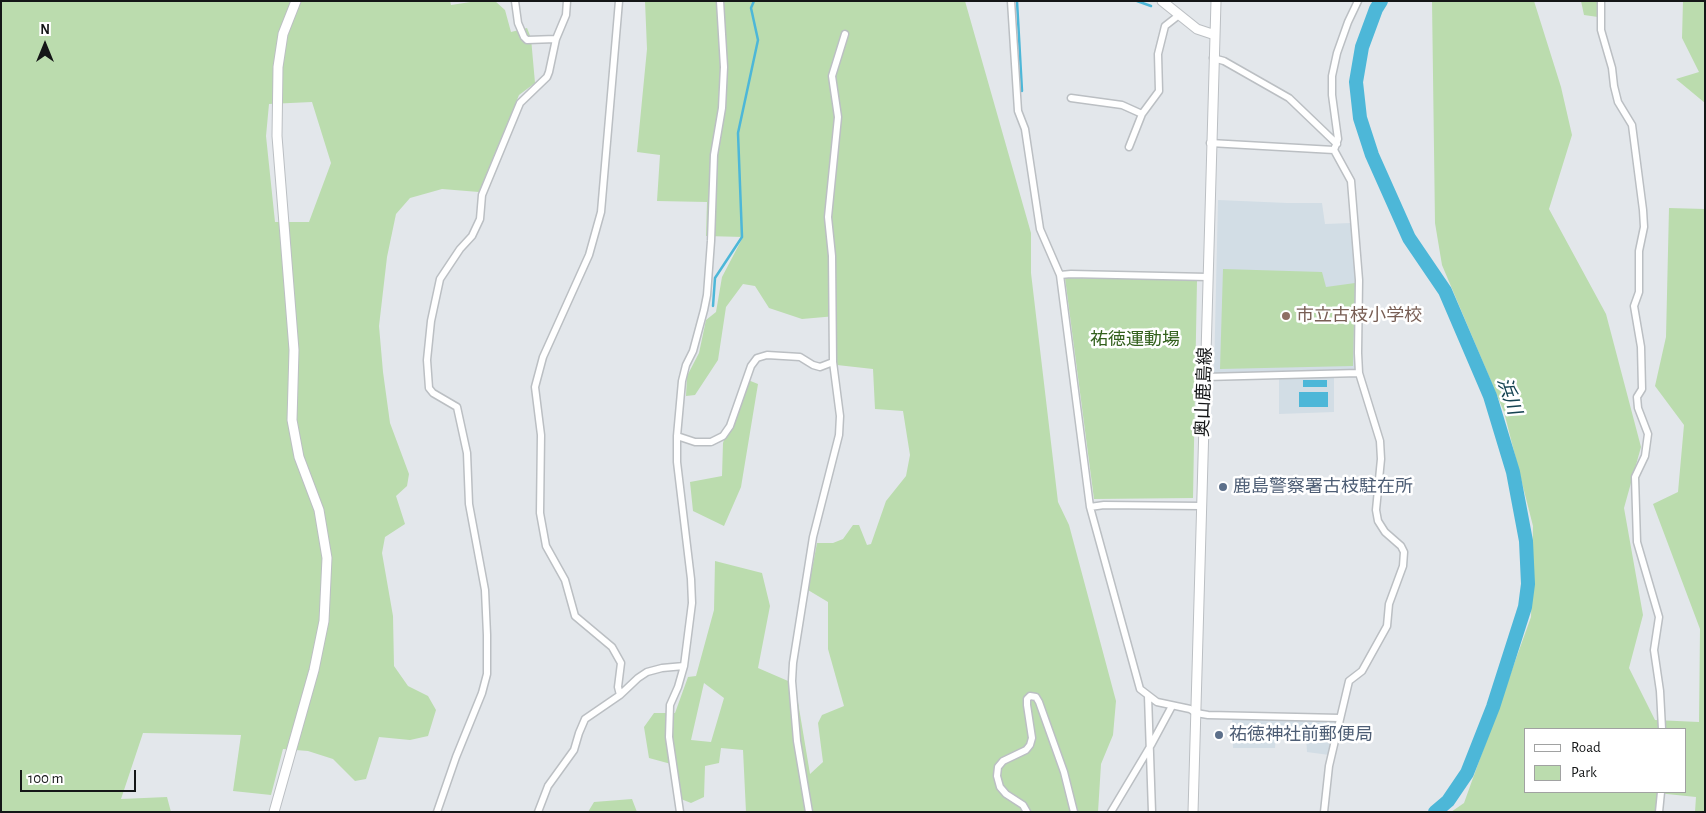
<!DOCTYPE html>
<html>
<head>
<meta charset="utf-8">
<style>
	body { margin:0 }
	#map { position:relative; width:1706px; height:813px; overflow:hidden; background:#e3e7eb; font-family:"Alegreya Sans",sans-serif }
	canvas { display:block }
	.frame { position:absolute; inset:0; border:2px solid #141617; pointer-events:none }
	.legend { position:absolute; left:1524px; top:728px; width:162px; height:65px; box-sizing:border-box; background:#fff; border:1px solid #a1a2a2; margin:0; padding:6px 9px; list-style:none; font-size:15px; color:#141617 }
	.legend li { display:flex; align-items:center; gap:10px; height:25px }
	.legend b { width:25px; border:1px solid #a1a2a2 }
	.north { position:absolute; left:20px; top:20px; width:50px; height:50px; -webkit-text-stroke:4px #fff; paint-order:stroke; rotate:0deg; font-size:14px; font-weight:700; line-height:20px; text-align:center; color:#141617 }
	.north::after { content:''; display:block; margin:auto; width:18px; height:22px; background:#141617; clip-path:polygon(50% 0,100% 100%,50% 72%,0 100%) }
	.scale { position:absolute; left:20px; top:770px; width:116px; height:22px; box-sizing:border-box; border:2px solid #141617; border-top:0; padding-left:6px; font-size:15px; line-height:18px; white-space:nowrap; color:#141617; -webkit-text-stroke:4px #fff; paint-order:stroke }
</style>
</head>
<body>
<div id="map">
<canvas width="1706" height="813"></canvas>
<div class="frame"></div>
<ul class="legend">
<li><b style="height:6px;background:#fff"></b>Road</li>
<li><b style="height:14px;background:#bbdcae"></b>Park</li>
</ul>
<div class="north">N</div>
<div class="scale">100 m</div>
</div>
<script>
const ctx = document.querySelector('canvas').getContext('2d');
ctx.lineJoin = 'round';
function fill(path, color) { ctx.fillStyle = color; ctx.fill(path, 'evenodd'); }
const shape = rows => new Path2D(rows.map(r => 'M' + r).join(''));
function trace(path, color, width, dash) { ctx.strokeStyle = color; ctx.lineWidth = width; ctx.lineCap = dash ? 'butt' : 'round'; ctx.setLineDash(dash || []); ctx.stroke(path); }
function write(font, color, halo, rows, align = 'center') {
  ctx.font = font + ' "Alegreya Sans","Noto Sans JP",sans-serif'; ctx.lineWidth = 5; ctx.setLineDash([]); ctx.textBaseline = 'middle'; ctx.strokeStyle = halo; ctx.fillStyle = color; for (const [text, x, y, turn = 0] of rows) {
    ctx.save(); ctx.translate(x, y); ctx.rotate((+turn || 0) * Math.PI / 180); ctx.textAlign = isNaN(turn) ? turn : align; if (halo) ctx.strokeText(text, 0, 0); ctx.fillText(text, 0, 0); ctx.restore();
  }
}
const built = shape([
	[1218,200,1287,203,1322,203,1325,224,1351,223,1357,280,1355,369,1334,371,1334,412,1279,414,1279,372,1214,373],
	[1293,718,1338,719,1329,755,1307,752,1306,737,1276,735,1275,748,1233,748,1232,719]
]);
const green = shape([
	[1,1,450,1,451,5,477,1,495,1,505,10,511,32,527,28,531,38,535,83,519,95,479,192,442,189,410,198,396,214,387,257,379,326,383,372,390,423,409,474,407,486,396,496,405,524,385,537,382,553,393,616,394,666,408,686,428,696,436,710,428,736,410,740,379,737,366,779,355,781,333,759,308,751,283,749,271,795,233,791,241,735,143,733,121,799,167,797,171,812,1,812],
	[312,102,331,163,309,222,275,222,266,136,269,104],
	[645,1,965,1,1031,233,1031,273,1058,502,1069,525,1116,701,1113,735,1101,764,1098,812,746,812,743,750,721,748,719,763,705,766,704,797,691,803,676,797,671,764,649,758,644,727,654,713,675,713,688,677,696,676,714,610,715,561,762,573,770,606,758,668,795,684,810,774,823,762,818,723,822,715,844,706,828,649,828,602,808,590,817,543,833,543,843,539,853,525,859,525,867,545,871,544,886,501,906,476,910,455,903,411,875,409,873,369,837,365,836,316,802,319,769,308,755,286,743,284,726,307,718,360,695,395,686,396,687,376,699,353,706,320,716,312,722,277,743,237,706,236,707,202,657,201,660,155,637,152,647,49],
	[704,683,724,698,711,742,691,740],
	[1432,1,1534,1,1561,87,1572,135,1549,209,1606,314,1641,447,1624,508,1643,615,1629,668,1655,720,1699,722,1700,629,1653,504,1678,492,1684,425,1655,386,1666,337,1669,208,1705,209,1705,812,1695,812,1696,797,1657,793,1658,812,1451,812,1464,803,1531,617,1533,526,1504,412,1442,265,1435,223],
	[1525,729,1685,729,1685,792,1525,792],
	[1581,1,1597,1,1598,17,1584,15],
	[1683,1,1705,1,1705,103,1676,79,1699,72,1682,38],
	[1223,269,1322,272,1326,287,1355,283,1353,366,1220,369],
	[1065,278,1197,280,1193,498,1094,499],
	[743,378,758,384,741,487,724,526,693,511,690,482,722,476,723,443],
	[632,799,637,812,588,812,594,802]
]);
const water = shape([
	[1303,380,1327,380,1327,387,1303,387],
	[1299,392,1328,392,1328,407,1299,407]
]);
const stream = shape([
	[1017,1,1022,91],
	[1137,1,1151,6],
	[713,306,715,278,742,237,738,133,758,40,751,8,754,1]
]);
const river = shape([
	[1381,1,1376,9,1362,47,1356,82,1360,118,1372,155,1409,238,1445,291,1490,396,1513,472,1526,541,1528,584,1525,607,1493,707,1467,773,1448,801,1435,812]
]);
const street = shape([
	[515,1,518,23,524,37,527,40,556,39],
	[619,1,601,212,589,255,543,357,535,387,541,435,540,513,546,546,565,580,575,616,612,647,621,663,618,687,620,695],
	[1011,1,1018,111,1025,129,1040,229,1060,275,1090,507,1140,689,1157,702,1190,709,1196,713,1208,715,1340,718],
	[1601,1,1601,30,1612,68,1614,86,1618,102,1632,125,1643,210,1644,227,1639,251,1639,292,1634,306,1641,347,1642,389,1637,397,1638,408,1648,434,1645,456,1635,477,1637,542,1659,617,1654,650,1660,691,1662,729],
	[1213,58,1224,61,1289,98,1337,144],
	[1071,98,1122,105,1142,114],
	[1210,143,1334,150],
	[1129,147,1142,114,1159,91,1158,54,1165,26,1179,15],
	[1334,150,1338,139,1332,95,1332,76,1337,53,1348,22,1358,1],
	[1060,275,1071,274,1208,277],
	[1205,377,1359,373],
	[677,436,695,442,711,442,723,436,730,426,751,366,757,358,767,355,800,357,813,365,820,367,833,362],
	[1090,507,1104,505,1201,506],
	[1148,696,1152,812],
	[437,812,456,757,482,693,487,674,487,635,485,590,469,504,467,453,457,407,433,393,429,388,427,360,431,321,440,279,460,249,472,236,480,219,482,195,520,103,547,77,549,72,556,39,566,15,567,1],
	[538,812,548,786,574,750,579,733,585,719,620,695,638,678,647,672,662,668,684,666],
	[680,812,669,737,670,705,678,687,684,666,692,603,691,579,677,462,677,436,682,381,686,365,693,351,704,310,707,295,711,241,714,155,722,108,724,67,720,1],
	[809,812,797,741,792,681,793,663,813,537,839,435,840,416,833,362,832,256,828,217,838,117,832,76,845,34],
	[1027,812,1023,805,1006,794,1000,787,997,776,998,767,1003,761,1026,750,1030,745,1032,738,1027,705,1027,699,1030,696,1036,697,1039,702,1064,772,1074,812],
	[1111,812,1151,745,1172,706],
	[1324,812,1329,766,1349,681,1362,671,1387,626,1389,604,1403,566,1404,552,1401,546,1385,532,1378,521,1376,510,1381,459,1380,441,1359,373,1358,353,1359,280,1351,181,1334,150],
	[1659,812,1661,792]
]);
const secondary = shape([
	[1162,1,1197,29,1215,35],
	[274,812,314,670,324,621,327,558,319,510,299,457,292,420,294,350,277,136,278,67,283,34,296,1],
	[1193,812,1216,1]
]);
const markers = [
	[1286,316,5,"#8d6e63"],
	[1223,487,5,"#5c6f8a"],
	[1219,735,5,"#5c6f8a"]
];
const educationNames = [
	["市立古枝小学校",1296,316]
];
const parkNames = [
	["祐徳運動場",1135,340]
];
const streetNames = [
	["奥山鹿島線",1204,392,-88]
];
const serviceNames = [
	["鹿島警察署古枝駐在所",1233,487],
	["祐徳神社前郵便局",1229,735]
];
const waterNames = [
	["浜川",1509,396,71]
];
fill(built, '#d2dde5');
fill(green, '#bbdcae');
fill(water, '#4db7d8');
trace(stream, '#4db7d8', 2.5);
trace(river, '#4db7d8', 14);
trace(street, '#bbbfc3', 9);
trace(secondary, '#bbbfc3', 11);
trace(street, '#fff', 6);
trace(secondary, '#fff', 9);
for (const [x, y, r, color] of markers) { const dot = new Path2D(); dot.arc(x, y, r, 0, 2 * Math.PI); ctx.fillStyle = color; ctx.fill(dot); trace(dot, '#fff', 2); }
write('18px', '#785e54', '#fff', educationNames, 'left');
write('18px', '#33601d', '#fff', parkNames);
write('18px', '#141617', '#fff', streetNames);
write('18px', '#4e5e75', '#fff', serviceNames, 'left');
write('italic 19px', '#154352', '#fff', waterNames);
</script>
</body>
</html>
